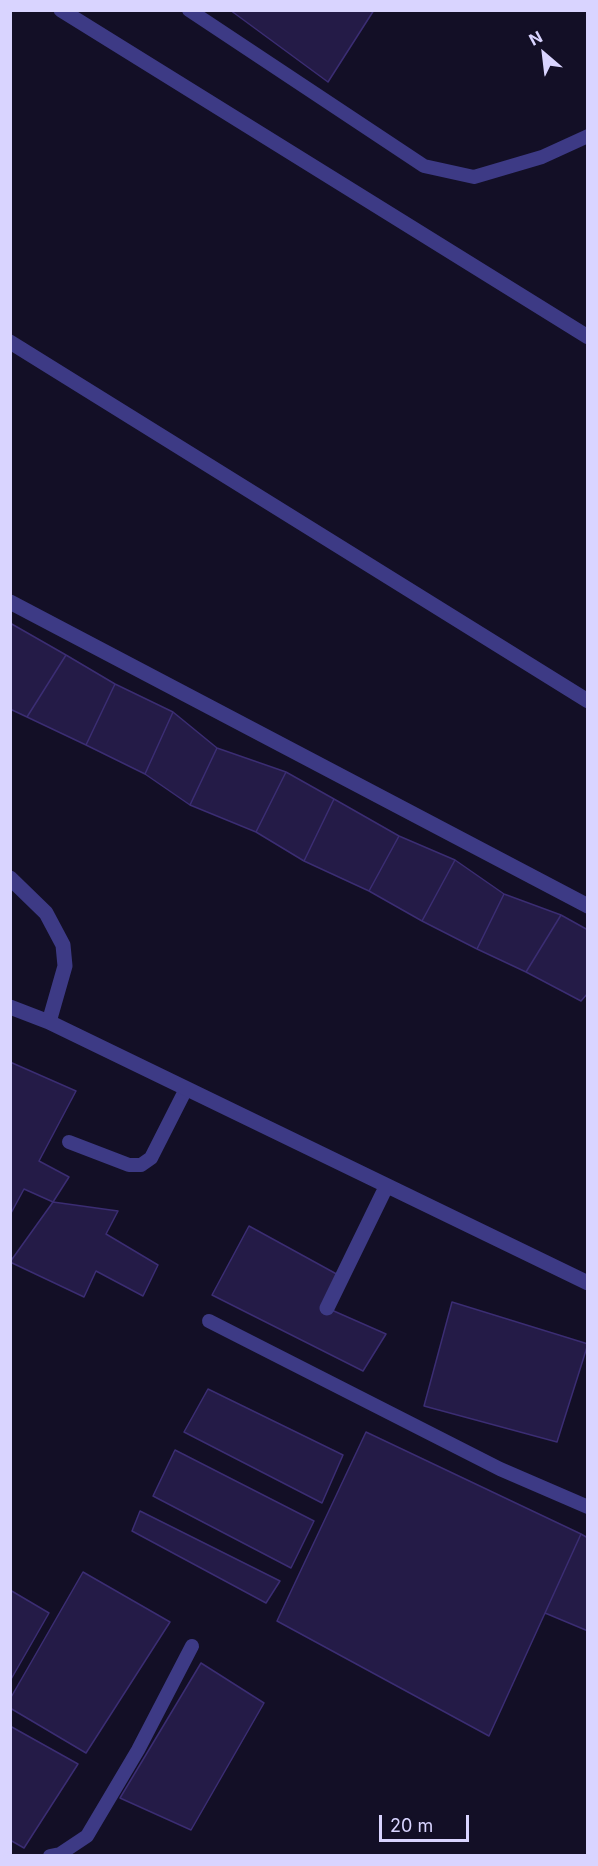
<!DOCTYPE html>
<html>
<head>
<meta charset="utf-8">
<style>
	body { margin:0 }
	#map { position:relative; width:598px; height:1866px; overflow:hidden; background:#130f26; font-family:Inter,sans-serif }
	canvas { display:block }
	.frame { position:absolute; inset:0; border:12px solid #d9d4ff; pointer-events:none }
	.north { position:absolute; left:514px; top:24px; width:60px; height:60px; -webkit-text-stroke:4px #130f26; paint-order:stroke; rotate:332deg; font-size:16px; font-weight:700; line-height:24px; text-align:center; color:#d9d4ff }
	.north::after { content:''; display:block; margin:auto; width:21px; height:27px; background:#d9d4ff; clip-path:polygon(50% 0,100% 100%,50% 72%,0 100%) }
	.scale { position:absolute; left:379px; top:1815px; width:90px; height:27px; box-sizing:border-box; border:3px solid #d9d4ff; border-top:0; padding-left:8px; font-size:18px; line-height:21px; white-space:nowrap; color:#d9d4ff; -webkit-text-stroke:4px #130f26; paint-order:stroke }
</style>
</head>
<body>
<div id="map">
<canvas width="598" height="1866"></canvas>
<div class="frame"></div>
<div class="north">N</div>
<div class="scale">20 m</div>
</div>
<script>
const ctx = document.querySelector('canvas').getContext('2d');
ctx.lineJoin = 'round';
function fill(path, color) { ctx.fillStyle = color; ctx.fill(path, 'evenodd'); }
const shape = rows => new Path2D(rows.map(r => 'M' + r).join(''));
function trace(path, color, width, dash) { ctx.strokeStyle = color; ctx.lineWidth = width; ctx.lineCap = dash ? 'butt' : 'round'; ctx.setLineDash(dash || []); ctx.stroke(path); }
const building = shape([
	[230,10,374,10,328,82,230,10],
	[10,623,66,655,27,717,10,709,10,623],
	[66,655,115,684,86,745,27,717,66,655],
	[115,684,173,712,145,774,86,745,115,684],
	[173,712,217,748,190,805,145,774,173,712],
	[217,748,286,772,256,832,190,805,217,748],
	[286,772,334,799,304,861,256,832,286,772],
	[334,799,399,836,369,891,304,861,334,799],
	[399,836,455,860,422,921,369,891,399,836],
	[455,860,504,894,477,949,422,921,455,860],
	[504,894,561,915,526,972,477,949,504,894],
	[561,915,588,930,588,993,581,1001,526,972,561,915],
	[10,1062,76,1091,39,1161,69,1177,53,1202,24,1189,10,1215,10,1062],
	[53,1202,118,1211,106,1234,158,1265,143,1296,96,1271,84,1297,10,1262,53,1202],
	[249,1226,342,1277,327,1308,386,1334,363,1371,212,1295,249,1226],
	[452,1302,588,1344,557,1442,424,1406,452,1302],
	[208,1389,343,1455,322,1503,184,1432,208,1389],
	[366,1432,581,1534,489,1736,277,1621,366,1432],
	[175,1450,314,1521,291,1568,153,1496,175,1450],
	[140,1511,280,1581,266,1603,132,1531,140,1511],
	[581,1534,588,1538,588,1631,545,1613,581,1534],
	[83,1572,170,1622,86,1753,10,1708,10,1699,83,1572],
	[10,1590,49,1613,10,1681,10,1590],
	[201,1663,264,1703,191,1830,120,1798,201,1663],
	[10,1726,78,1764,24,1848,10,1840,10,1726]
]);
const service = shape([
	[189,10,424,166,474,177,542,157,588,136],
	[69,1142,129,1165,141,1165,151,1158,186,1089],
	[209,1321,500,1469,588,1507],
	[50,1856,60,1854,87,1836,138,1750,192,1646]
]);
const minor = shape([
	[61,10,588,337],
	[10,342,588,701],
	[10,602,588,906],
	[10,878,46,913,63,945,65,966,49,1022],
	[10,1007,49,1022,588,1283],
	[327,1308,386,1187]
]);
fill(building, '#241b47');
trace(building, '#3b2d73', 1.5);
trace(service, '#3d3a85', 14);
trace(minor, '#3d3a85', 15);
</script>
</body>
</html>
